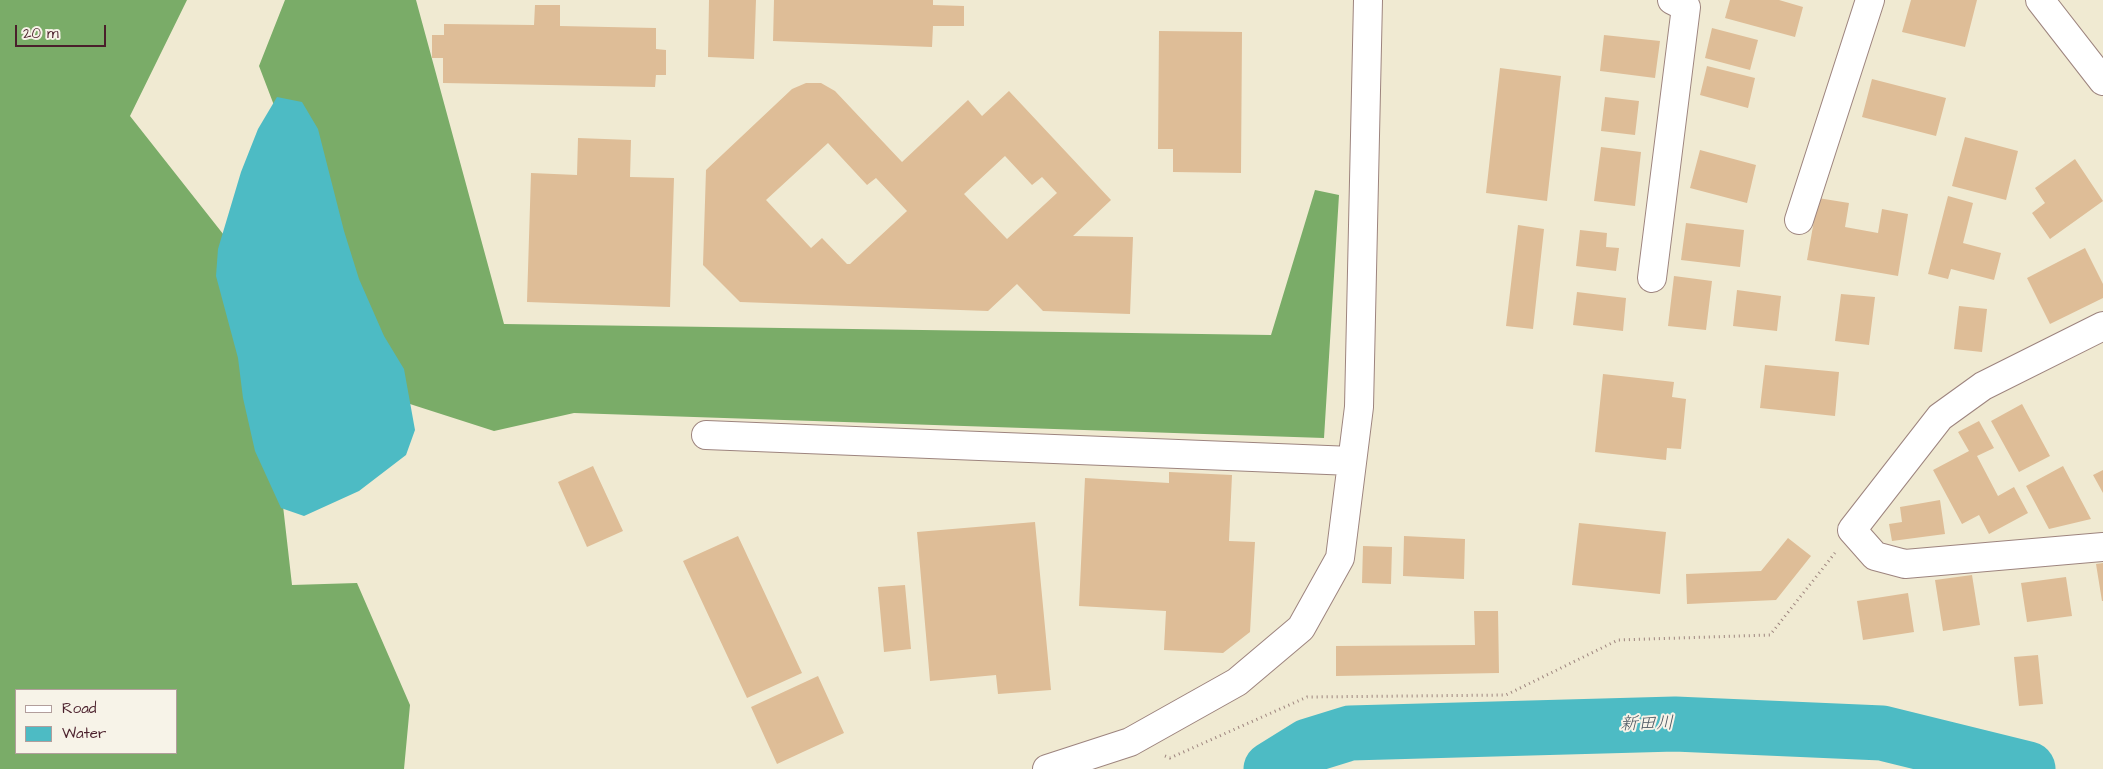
<!DOCTYPE html>
<html>
<head>
<meta charset="utf-8">
<style>
	body { margin:0 }
	#map { position:relative; width:2103px; height:769px; overflow:hidden; background:#f0ead2; font-family:"Architects Daughter",sans-serif }
	canvas { display:block }
	.legend { position:absolute; left:15px; top:689px; width:162px; height:65px; box-sizing:border-box; background:#f7f3e8; border:1px solid #b29e9c; margin:0; padding:6px 9px; list-style:none; font-size:15px; color:#4a1f2b }
	.legend li { display:flex; align-items:center; gap:10px; height:25px }
	.legend b { width:25px; border:1px solid #b29e9c }
	.scale { position:absolute; left:15px; top:25px; width:91px; height:22px; box-sizing:border-box; border:2px solid #4a1f2b; border-top:0; padding-left:6px; font-size:15px; line-height:18px; white-space:nowrap; color:#4a1f2b; -webkit-text-stroke:4px #f7f3e8; paint-order:stroke }
</style>
</head>
<body>
<div id="map">
<canvas width="2103" height="769"></canvas>
<ul class="legend">
<li><b style="height:6px;background:#fff"></b>Road</li>
<li><b style="height:14px;background:#4dbbc4"></b>Water</li>
</ul>
<div class="scale">20 m</div>
</div>
<script>
const ctx = document.querySelector('canvas').getContext('2d');
ctx.lineJoin = 'round';
function fill(path, color) { ctx.fillStyle = color; ctx.fill(path, 'evenodd'); }
const shape = rows => new Path2D(rows.map(r => 'M' + r).join(''));
function trace(path, color, width, dash) { ctx.strokeStyle = color; ctx.lineWidth = width; ctx.lineCap = dash ? 'butt' : 'round'; ctx.setLineDash(dash || []); ctx.stroke(path); }
function write(font, color, halo, rows, align = 'center') {
  ctx.font = font + ' "Architects Daughter","Klee One",sans-serif'; ctx.lineWidth = 4; ctx.setLineDash([]); ctx.textBaseline = 'middle'; ctx.strokeStyle = halo; ctx.fillStyle = color; for (const [text, x, y, turn = 0] of rows) {
    ctx.save(); ctx.translate(x, y); ctx.rotate((+turn || 0) * Math.PI / 180); ctx.textAlign = isNaN(turn) ? turn : align; if (halo) ctx.strokeText(text, 0, 0); ctx.fillText(text, 0, 0); ctx.restore();
  }
}
const forest = shape([
	[0,0,187,0,130,116,257,277,292,585,357,583,410,705,404,769,0,769],
	[16,690,176,690,176,753,16,753],
	[285,0,416,0,504,324,1271,335,1315,190,1339,195,1324,438,574,413,494,431,385,396,259,66]
]);
const water = shape([
	[277,97,302,102,318,129,344,231,359,279,384,336,404,369,415,430,406,455,359,491,304,516,281,508,255,451,243,398,238,358,216,276,218,249,241,172,258,129]
]);
const river = shape([
	[1271,769,1308,746,1350,733,1675,724,1882,733,2028,769]
]);
const building = shape([
	[709,0,756,0,754,59,708,57],
	[774,0,933,0,933,5,964,6,964,26,933,26,932,47,773,41],
	[1730,0,1779,0,1803,7,1795,37,1725,18],
	[1911,0,1977,0,1965,47,1902,32],
	[535,5,560,5,560,26,656,28,656,49,666,50,666,75,656,75,655,87,443,83,443,58,432,58,432,35,444,35,444,24,534,25],
	[1712,28,1758,40,1750,70,1705,58],
	[1159,31,1242,32,1241,173,1173,172,1173,149,1158,149],
	[1604,35,1660,41,1655,78,1600,71],
	[1707,66,1755,78,1748,108,1700,95],
	[1500,68,1561,76,1547,201,1486,193],
	[1872,79,1946,98,1936,136,1862,117],
	[806,83,821,83,835,91,902,162,968,100,982,116,1009,91,1111,200,1073,236,1133,237,1130,314,1043,311,1017,284,988,311,740,302,703,265,706,170,792,89],
	[828,143,867,185,876,178,907,211,850,264,847,264,822,238,811,248,766,200],
	[1005,156,1032,185,1042,177,1057,193,1007,239,964,194],
	[1605,97,1639,101,1635,135,1601,131],
	[1965,137,2018,151,2006,200,1952,186],
	[578,138,631,140,630,177,674,178,670,307,527,302,531,173,577,175],
	[1601,147,1641,152,1635,206,1594,201],
	[1700,150,1756,165,1747,203,1690,188],
	[2075,159,2103,201,2050,239,2032,213,2045,203,2035,188],
	[1948,196,1973,203,1963,243,2001,253,1994,280,1951,269,1948,279,1928,274],
	[1818,198,1849,203,1845,227,1878,233,1882,209,1908,214,1898,276,1807,260],
	[1686,223,1744,230,1740,267,1681,260],
	[1518,225,1544,229,1533,329,1506,326],
	[1580,230,1607,233,1606,247,1619,248,1616,271,1576,266],
	[2085,248,2103,284,2103,298,2050,324,2027,278],
	[1674,276,1712,281,1706,330,1668,326],
	[1737,290,1781,296,1777,331,1733,326],
	[1577,292,1626,298,1623,331,1573,325],
	[1841,294,1875,297,1869,345,1835,341],
	[1959,306,1987,309,1982,352,1954,349],
	[1765,365,1839,372,1835,416,1760,408],
	[1603,374,1674,382,1672,397,1686,399,1681,449,1667,448,1666,460,1595,452],
	[2022,404,2050,456,2019,472,1991,421],
	[1979,421,1994,448,1977,456,1998,496,2014,487,2028,513,1989,534,1979,515,1962,524,1933,470,1969,451,1958,432],
	[593,466,623,531,587,547,558,482],
	[2063,466,2091,519,2049,529,2026,486],
	[2103,470,2103,493,2093,475],
	[1169,472,1232,475,1229,541,1255,542,1250,632,1223,653,1164,650,1166,611,1079,606,1085,478,1169,483],
	[1940,500,1945,534,1892,541,1889,524,1902,522,1900,507],
	[1035,522,1051,690,998,694,996,675,930,681,917,532],
	[1579,523,1666,532,1660,594,1572,585],
	[738,536,802,673,747,698,683,561],
	[1404,536,1465,539,1464,579,1403,576],
	[1788,538,1811,556,1776,600,1687,604,1686,574,1761,571],
	[1363,546,1392,547,1391,584,1362,583],
	[2103,563,2103,601,2102,601,2096,564],
	[1972,575,1980,625,1943,631,1935,580],
	[2066,577,2072,616,2027,622,2021,583],
	[905,585,911,649,884,652,878,587],
	[1908,593,1914,632,1863,640,1857,601],
	[1474,611,1498,611,1499,673,1336,676,1336,646,1475,645],
	[2038,655,2043,704,2019,706,2014,657],
	[818,676,844,733,777,764,751,707]
]);
const path = shape([
	[1165,756,1170,758,1307,697,1506,695,1618,640,1770,635,1835,553]
]);
const minor = shape([
	[2040,0,2103,81],
	[1799,220,1870,0],
	[1652,278,1686,7,1672,0],
	[2103,326,1983,386,1940,417,1852,530,1875,556,1905,564,2103,547],
	[706,435,1352,461],
	[1047,769,1130,742,1237,682,1301,628,1340,558,1359,407,1368,0]
]);
const waterNames = [
	["新田川",1647,725,-1]
];
fill(forest, '#7aac68');
fill(water, '#4dbbc4');
trace(river, '#4dbbc4', 55);
fill(building, '#debd97');
trace(minor, '#9d847e', 30);
trace(path, '#9d847e', 3, [1, 4]);
trace(minor, '#fff', 28);
write('italic 18px', '#4b5661', '#f7f3e8', waterNames);
</script>
</body>
</html>
